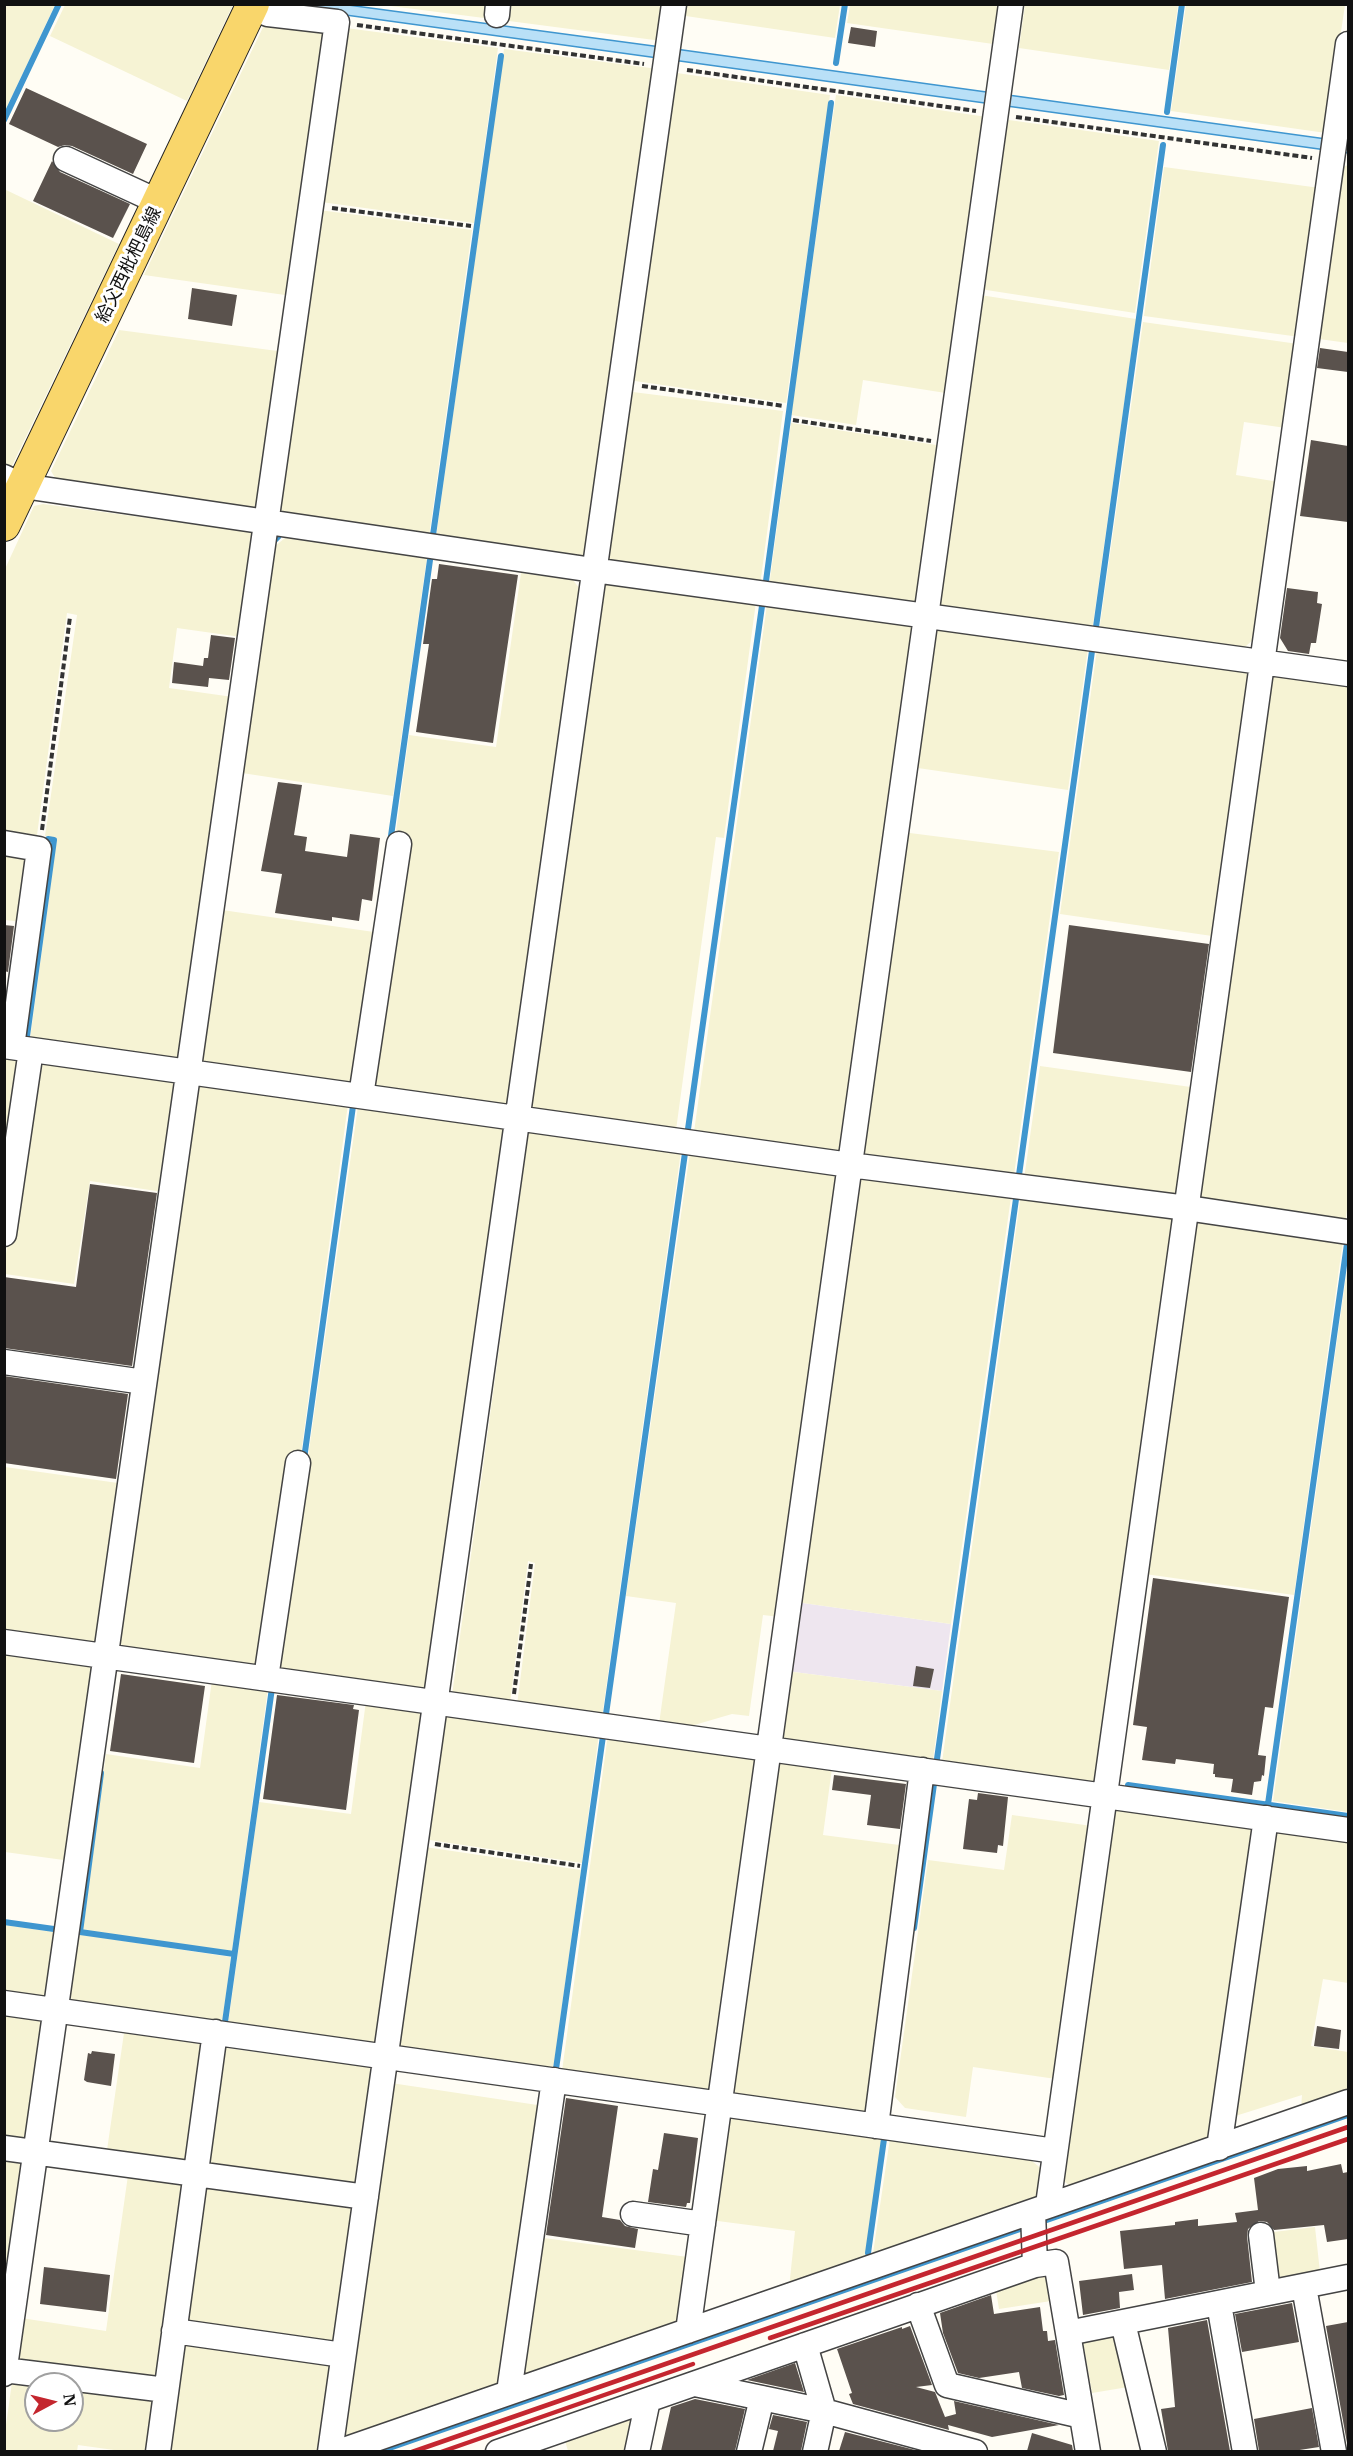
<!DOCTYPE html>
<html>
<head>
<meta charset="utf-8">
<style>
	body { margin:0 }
	#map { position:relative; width:1353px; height:2456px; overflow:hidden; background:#fffdf5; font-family:"IBM Plex Serif",serif }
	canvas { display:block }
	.frame { position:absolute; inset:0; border:6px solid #111; pointer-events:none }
	.north { position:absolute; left:24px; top:2372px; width:60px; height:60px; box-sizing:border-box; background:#fff; border:2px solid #a0a0a0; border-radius:50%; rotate:83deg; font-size:16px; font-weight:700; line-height:24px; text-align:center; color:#111 }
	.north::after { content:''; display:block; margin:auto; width:21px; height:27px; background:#c4262e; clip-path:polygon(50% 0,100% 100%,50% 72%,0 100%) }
</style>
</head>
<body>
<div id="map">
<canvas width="1353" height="2456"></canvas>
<div class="frame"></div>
<div class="north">N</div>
</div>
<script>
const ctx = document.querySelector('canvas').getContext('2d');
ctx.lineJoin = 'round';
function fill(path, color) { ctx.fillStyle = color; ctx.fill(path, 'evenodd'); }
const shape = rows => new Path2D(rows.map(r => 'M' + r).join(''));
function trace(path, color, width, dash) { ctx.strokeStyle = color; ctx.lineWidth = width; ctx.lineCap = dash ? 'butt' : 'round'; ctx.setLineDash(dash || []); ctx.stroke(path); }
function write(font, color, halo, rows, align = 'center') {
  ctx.font = font + ' "IBM Plex Serif","Noto Sans JP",serif'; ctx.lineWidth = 6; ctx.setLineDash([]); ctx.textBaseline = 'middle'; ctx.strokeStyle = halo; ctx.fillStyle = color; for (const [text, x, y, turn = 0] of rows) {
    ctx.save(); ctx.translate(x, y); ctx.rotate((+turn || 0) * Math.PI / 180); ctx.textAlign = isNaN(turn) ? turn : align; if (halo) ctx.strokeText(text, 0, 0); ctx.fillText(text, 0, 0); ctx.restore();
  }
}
const industrial = shape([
	[796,1602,951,1624,942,1691,786,1671]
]);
const farmland = shape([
	[5,4,55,5,5,111,4,5],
	[65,5,65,4,233,5,187,101,50,36],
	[383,5,486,5,484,18],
	[511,5,667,5,662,41,509,21],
	[681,5,840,5,835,38,679,15],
	[850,5,1005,5,1000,45,847,23],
	[1025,5,1178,5,1169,70,1019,48],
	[1186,5,1345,5,1326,133,1171,111],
	[267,19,327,28,292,296,144,275],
	[346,28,498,48,474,223,321,202],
	[504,49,658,69,589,553,581,559,436,537],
	[670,72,830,95,786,403,635,381,628,378],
	[836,95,987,117,952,394,863,380,856,425,791,415],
	[1009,120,1159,141,1135,313,980,289,1002,124],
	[1348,165,1348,343,1319,339,1343,167],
	[1164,167,1320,188,1300,337,1144,316],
	[4,189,119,244,8,474,4,472],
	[319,210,472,230,429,536,285,515,278,506],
	[980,295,1136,319,1092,631,941,611,937,604],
	[1143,322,1298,344,1286,428,1244,422,1236,475,1279,482,1257,636,1245,647,1235,650,1099,632],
	[119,330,285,352,263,510,58,483,51,471],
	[625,391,783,411,760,586,609,565,603,552],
	[791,423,943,446,923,594,913,602,769,587],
	[43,504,252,532,256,538,241,637,177,628,169,688,233,697,183,1053,176,1060,30,1039,57,838,45,836,77,615,67,613,37,835,5,831,5,569,34,506],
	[285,538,427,557,393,796,242,773,274,547],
	[521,573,573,580,583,593,513,1098,503,1106,368,1087,395,839,409,735,496,747],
	[604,581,756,602,724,838,716,837,676,1130,534,1110,527,1101],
	[767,604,913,623,918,630,842,1151,837,1154,694,1132],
	[935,628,1088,648,1068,790,911,767],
	[1097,649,1250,670,1219,937,1060,914],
	[1276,674,1348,684,1348,1202,1345,1225,1201,1201,1198,1193,1271,680],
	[902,832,1059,852,1014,1175,864,1157,857,1148],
	[4,852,27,855,22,922,5,920],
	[222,910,374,932,352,1085,205,1064,201,1058],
	[5,1055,21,1057,5,1160],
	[33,1061,171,1080,177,1089,163,1192,90,1181,74,1284,5,1274,5,1261],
	[1040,1066,1198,1088,1179,1198,1024,1179],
	[199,1083,348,1104,300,1461,263,1666,123,1647,120,1643],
	[358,1106,500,1126,510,1137,432,1684,423,1690,278,1668],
	[529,1129,681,1151,602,1717,517,1705,535,1563,528,1561,510,1703,452,1695],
	[690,1152,831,1172,840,1186,780,1617,763,1615,749,1716,732,1714,684,1728,659,1724,676,1603,626,1596],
	[861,1175,1011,1197,951,1624,796,1602,853,1184],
	[1021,1194,1176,1217,1095,1783,942,1762],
	[1203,1220,1343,1240,1294,1595,1145,1574,1193,1228],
	[1348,1262,1348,1812,1273,1801],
	[5,1467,125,1484,104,1638,95,1645,5,1632],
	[5,1650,93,1662,71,1861,5,1852],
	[786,1671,942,1691,933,1760,783,1740,778,1731],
	[212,1680,268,1688,232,1951,83,1931,106,1754,200,1768],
	[366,1701,419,1709,425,1717,379,2039,372,2045,228,2024,259,1802,351,1814],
	[447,1712,599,1733,582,1863,430,1840,424,1834,439,1719],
	[608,1734,756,1755,714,2087,706,2092,562,2071],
	[784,1761,832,1768,823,1835,907,1846,871,2107,862,2112,737,2095,729,2085,776,1767],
	[1119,1806,1260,1828,1216,2139,1072,2188,1064,2181,1112,1812],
	[1012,1815,1092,1826,1056,2079,973,2067,966,2117,905,2108,895,2097,928,1860,1004,1870],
	[1271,1829,1348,1840,1348,1983,1323,1979,1311,2046,1348,2052,1348,2092,1301,2109,1302,2095,1229,2118],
	[425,1847,581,1870,553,2070,400,2049,396,2042],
	[5,1925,61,1933,53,1991,43,1999,5,1993],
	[76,1934,231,1957,222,2023,73,2002,68,1993],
	[5,2016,41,2020,47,2030,30,2147,5,2144],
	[124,2033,209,2045,192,2169,106,2157],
	[226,2048,369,2067,374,2075,357,2192,209,2171],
	[391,2083,544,2106,505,2384,347,2439,341,2434],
	[733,2115,882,2136,864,2264,789,2288,795,2231,710,2220,723,2121],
	[890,2138,1027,2157,1043,2170,1041,2194,1032,2205,872,2260],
	[5,2151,28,2154,5,2320],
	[129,2168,192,2177,162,2387,14,2366,21,2318,106,2331],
	[208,2179,356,2202,335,2351,186,2330],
	[1315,2227,1321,2281,1274,2288,1265,2233],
	[536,2237,688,2257,679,2321,516,2381],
	[1046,2272,1051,2301,999,2309,995,2284],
	[1116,2330,1134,2386,1092,2393,1083,2342],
	[185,2338,334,2361,323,2442,317,2451,169,2452],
	[13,2375,160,2397,152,2451,121,2451,78,2445,77,2451,5,2452,5,2432],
	[36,2384,72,2384,72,2420,36,2420],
	[631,2414,635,2422,628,2451,568,2451,564,2437]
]);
const water = shape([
	[273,5,348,5,661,47,1348,142,1348,153,273,5]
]);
const stream = shape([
	[836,63,845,4],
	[1167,112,1182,4],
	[4,120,59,4],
	[433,535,501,56],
	[270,545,278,537],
	[766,581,831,103],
	[1096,627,1163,145],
	[390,843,430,560],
	[27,1036,54,840,48,839],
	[688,1129,762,606],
	[1019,1175,1092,651],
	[304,1459,353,1106],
	[606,1714,685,1153],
	[937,1759,1016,1199],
	[101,1773,80,1932,234,1954],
	[1128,1785,1348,1816],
	[1268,1804,1347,1244],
	[4,1922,61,1930],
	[914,1928,934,1784],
	[225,2022,272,1688],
	[556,2069,603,1736],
	[1044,2221,1348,2115],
	[868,2253,884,2139],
	[378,2452,1026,2227]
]);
const building = shape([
	[851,27,877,31,875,47,848,43],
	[26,88,147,144,133,174,72,146,65,145,58,147,9,124],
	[52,161,60,172,130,204,113,238,33,201],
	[192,288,237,295,232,326,188,319],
	[1320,348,1348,352,1348,372,1317,368],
	[1311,440,1348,446,1348,522,1300,516],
	[439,564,518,575,493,743,416,732,429,644,423,644,432,579,437,579],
	[1287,588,1318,592,1317,603,1322,604,1316,643,1311,643,1309,654,1288,651,1280,638],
	[211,635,235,638,229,680,209,678,208,687,172,683,174,662,203,666,204,658,208,658],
	[278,782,302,785,294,835,307,837,305,851,347,857,350,834,380,838,372,901,362,899,359,921,332,917,332,921,275,913,282,874,261,871],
	[4,925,14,926,8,972,4,971],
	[1069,925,1209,944,1191,1072,1053,1053],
	[90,1184,157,1193,132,1366,4,1348,4,1277,76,1287],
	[4,1376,128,1394,116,1479,4,1463],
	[1153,1578,1289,1597,1273,1708,1265,1707,1258,1755,1266,1756,1264,1776,1262,1775,1261,1781,1254,1782,1252,1795,1231,1792,1233,1779,1215,1777,1215,1774,1213,1774,1214,1764,1176,1759,1175,1764,1142,1760,1147,1727,1133,1725],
	[916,1666,934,1669,930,1688,913,1686],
	[121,1674,205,1686,194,1763,110,1751],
	[277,1695,354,1705,353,1709,359,1710,346,1810,263,1799],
	[834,1775,906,1784,900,1829,867,1825,871,1795,832,1790],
	[978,1793,1008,1797,1003,1846,998,1845,997,1853,963,1849,969,1799,977,1800],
	[1317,2026,1341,2030,1339,2049,1314,2046],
	[92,2051,115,2054,111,2086,87,2082,84,2080,88,2053,91,2054],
	[566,2098,618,2106,602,2217,620,2220,625,2226,638,2229,635,2248,546,2235],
	[664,2133,698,2138,690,2203,687,2203,686,2207,648,2202,653,2169,658,2170],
	[1341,2164,1343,2173,1348,2172,1348,2239,1327,2242,1324,2225,1274,2230,1267,2222,1259,2221,1248,2229,1247,2236,1252,2282,1165,2299,1162,2265,1124,2269,1120,2231,1175,2225,1175,2222,1198,2219,1198,2226,1237,2222,1235,2213,1258,2210,1254,2178,1278,2169,1307,2166,1307,2171],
	[44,2267,110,2275,106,2312,40,2304],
	[1132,2274,1134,2290,1119,2292,1120,2308,1083,2315,1079,2281],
	[991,2295,994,2314,1040,2307,1043,2331,1047,2331,1048,2341,1055,2340,1064,2395,1059,2396,1022,2388,1019,2372,979,2378,958,2373,943,2333,940,2313],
	[1292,2303,1299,2342,1242,2352,1235,2314],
	[1207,2320,1230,2451,1168,2451,1161,2409,1175,2407,1168,2328],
	[1348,2322,1348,2442,1347,2443,1326,2326],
	[910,2326,932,2385,916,2387,935,2392,945,2417,956,2414,954,2401,1059,2425,992,2437,948,2425,949,2430,853,2404,849,2394,852,2393,837,2349,902,2327,902,2329],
	[795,2363,804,2392,747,2380],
	[695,2399,745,2409,735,2451,661,2451,671,2407],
	[1312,2408,1319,2447,1293,2451,1259,2451,1254,2419],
	[773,2415,807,2422,801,2451,773,2451,778,2431,769,2429],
	[845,2432,919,2451,839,2451],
	[1032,2433,1072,2445,1073,2451,1027,2451]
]);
const path = shape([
	[357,25,644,64],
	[687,70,976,111],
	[1016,117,1312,158],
	[332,208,471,226],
	[642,386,784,406],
	[793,420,931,441],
	[42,830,70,617],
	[514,1694,531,1564],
	[435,1844,580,1866]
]);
const minor = shape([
	[497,15,498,4],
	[66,159,159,202],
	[4,477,23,486,593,570,1348,674],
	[4,843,39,849,12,1047],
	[4,1046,850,1165,1187,1208,1348,1232],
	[361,1096,399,844],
	[4,1234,31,1050],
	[4,1362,144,1382],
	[4,1642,1348,1830],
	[266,1678,298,1463],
	[4,2003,1055,2151],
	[876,2126,922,1770],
	[4,2148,366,2197],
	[1219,2148,1266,1818],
	[1048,2205,1348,44],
	[1033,2212,1035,2265,1056,2262,1068,2333,1348,2277],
	[633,2214,703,2224],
	[1261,2235,1268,2292],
	[1304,2287,1334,2452],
	[1219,2304,1245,2452],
	[918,2305,947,2385,1082,2416],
	[1123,2323,1154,2452],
	[174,2331,343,2355],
	[688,2331,1011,4],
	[1068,2333,1088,2452],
	[805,2345,824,2411,815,2452],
	[4,2370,166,2390],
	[4,2374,337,22,268,14,252,8],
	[695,2384,824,2411,975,2452],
	[509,2392,554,2080],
	[158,2452,215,2032],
	[330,2452,674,4],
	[338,2452,1348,2102],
	[498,2452,1035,2265],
	[637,2452,648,2400],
	[749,2452,762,2398]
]);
const major = shape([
	[4,525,253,4]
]);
const rail = shape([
	[770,2338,1348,2139],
	[412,2452,1348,2127],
	[441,2452,693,2364]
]);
const streetNames = [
	["給父西枇杷島線",129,265,-64]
];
fill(industrial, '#eee6ef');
fill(farmland, '#f6f3d4');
fill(water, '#b9e0f7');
trace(water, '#3f96cf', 1.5);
trace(stream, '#3f96cf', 6);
fill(building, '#5a524d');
trace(minor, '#444', 27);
trace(major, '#222', 34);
trace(path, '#333', 4, [6, 3]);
trace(minor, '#fff', 24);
trace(major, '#f9d66b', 32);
trace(rail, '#c4262e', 4.5);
write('18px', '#111', '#fff', streetNames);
</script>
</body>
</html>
